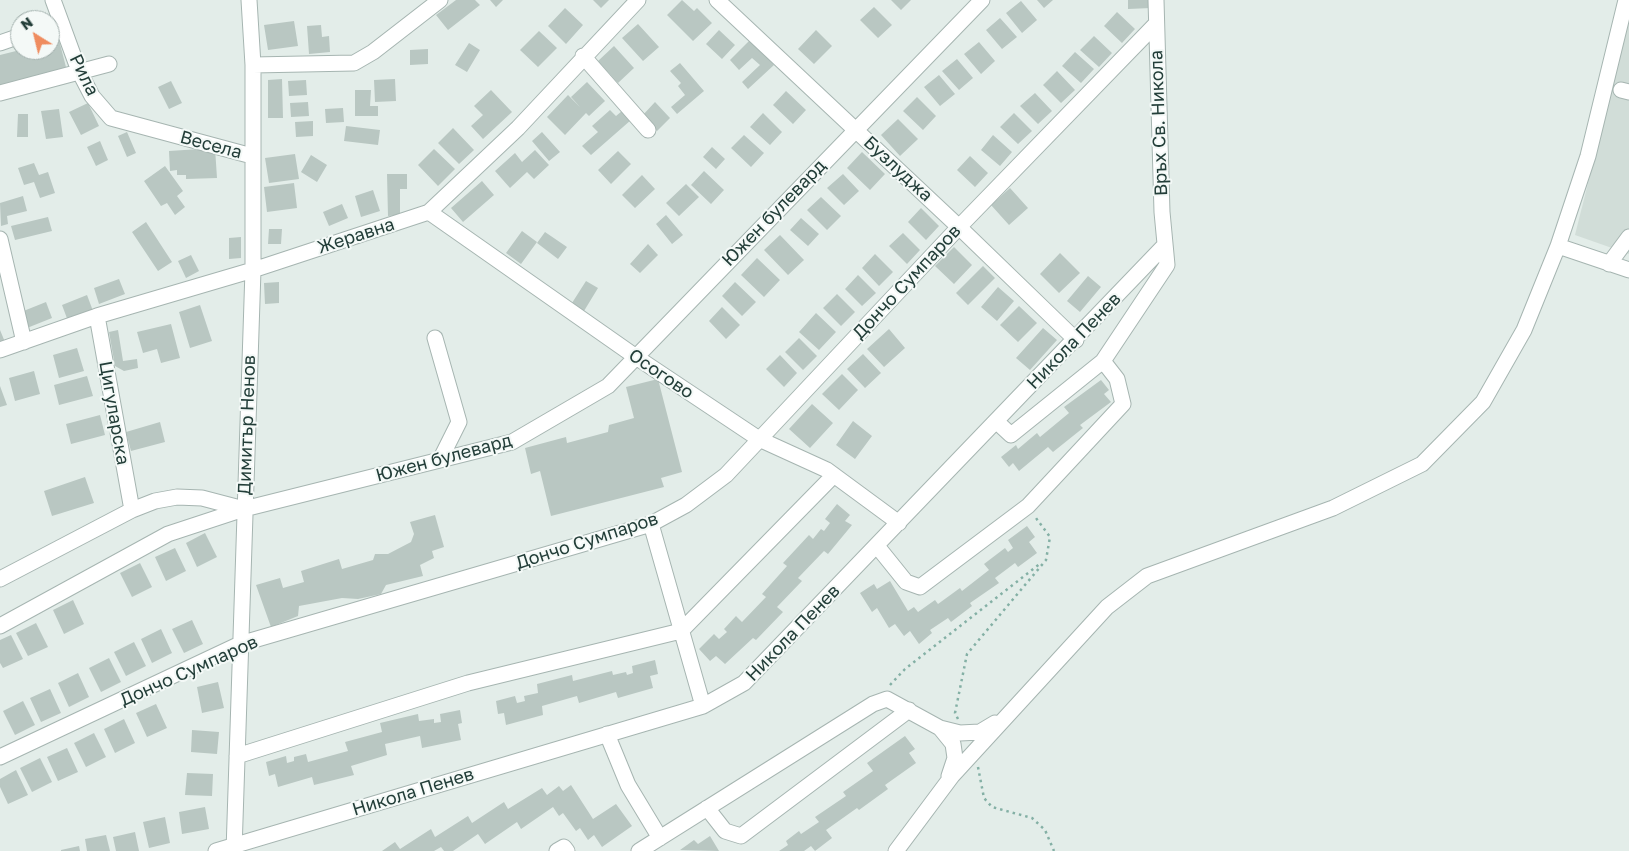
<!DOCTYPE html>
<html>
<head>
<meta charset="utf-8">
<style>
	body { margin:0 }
	#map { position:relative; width:1629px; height:851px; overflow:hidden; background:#e3ede9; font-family:"Golos Text",sans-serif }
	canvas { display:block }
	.north { position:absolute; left:10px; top:10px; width:50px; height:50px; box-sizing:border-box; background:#f4f9f7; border:1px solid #a0aeab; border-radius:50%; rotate:324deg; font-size:14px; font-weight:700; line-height:20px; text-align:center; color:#233e39 }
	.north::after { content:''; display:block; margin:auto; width:18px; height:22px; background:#ef8c5f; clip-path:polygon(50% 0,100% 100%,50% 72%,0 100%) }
</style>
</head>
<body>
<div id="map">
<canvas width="1629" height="851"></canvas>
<div class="north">N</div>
</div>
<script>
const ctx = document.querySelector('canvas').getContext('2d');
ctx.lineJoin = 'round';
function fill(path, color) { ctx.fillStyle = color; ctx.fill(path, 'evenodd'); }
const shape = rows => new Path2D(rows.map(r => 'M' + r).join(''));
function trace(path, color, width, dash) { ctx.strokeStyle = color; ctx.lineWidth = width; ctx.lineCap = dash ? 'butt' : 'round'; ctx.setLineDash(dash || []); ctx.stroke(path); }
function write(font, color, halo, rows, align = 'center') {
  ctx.font = font + ' "Golos Text",sans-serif'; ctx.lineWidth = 4; ctx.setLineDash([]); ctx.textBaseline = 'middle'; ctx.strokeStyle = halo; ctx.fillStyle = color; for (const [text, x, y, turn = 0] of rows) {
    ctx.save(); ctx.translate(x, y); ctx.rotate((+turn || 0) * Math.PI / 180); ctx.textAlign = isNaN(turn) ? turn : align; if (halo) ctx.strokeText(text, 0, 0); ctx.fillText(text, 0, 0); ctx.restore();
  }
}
const built = shape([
	[1629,20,1629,254,1575,235]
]);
const building = shape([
	[456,0,475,0,480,5,448,30,436,15],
	[490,0,503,0,496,7],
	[593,0,609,0,601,8],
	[682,0,694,11,697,8,712,23,693,41,667,15],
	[891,0,911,0,901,10],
	[1037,0,1053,0,1044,8],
	[1128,0,1151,0,1151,8,1128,9],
	[1021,1,1037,20,1022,33,1006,13],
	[874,7,892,25,878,38,860,20],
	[565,8,583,25,566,44,548,26],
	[1117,12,1135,29,1122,43,1104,26],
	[1000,18,1017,37,1002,49,986,30],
	[294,21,298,46,268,50,264,25],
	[638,24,659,47,643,61,622,38],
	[321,25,322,37,329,36,330,52,309,54,307,26],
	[719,30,735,45,722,59,706,44],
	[816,30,832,46,814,64,798,49],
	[539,31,557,48,538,67,520,50],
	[1094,36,1112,53,1099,67,1080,50],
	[59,40,67,71,0,88,0,55,20,50,50,50,50,43],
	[750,40,774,65,748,89,742,82,760,65,752,58,739,70,730,60],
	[979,42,995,61,981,74,964,54],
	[469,43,480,50,467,72,455,65],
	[614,46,634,68,618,83,598,61],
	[428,49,428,64,410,65,410,50],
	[1075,52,1094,69,1081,83,1062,66],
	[957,59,973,78,959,90,942,71],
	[680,63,704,91,677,114,671,107,685,95,678,86,681,83,670,71],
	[1057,71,1075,90,1061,103,1043,85],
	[939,75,955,94,940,106,924,87],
	[282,79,283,118,268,118,268,80],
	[395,79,396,101,375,102,374,80],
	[306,80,307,95,289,96,288,81],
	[171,81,182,103,169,109,158,87],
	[587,82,605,101,589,116,586,113,565,135,547,117,568,95,580,107,571,97],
	[355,90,371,90,370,106,378,106,378,116,355,116],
	[491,90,512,112,483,139,471,126,483,115,474,106],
	[786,91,806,110,793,124,773,105],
	[1035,93,1052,111,1038,124,1020,106],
	[917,97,936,116,923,130,903,111],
	[308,102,309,116,291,117,290,103],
	[655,102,670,118,657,131,642,116],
	[88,103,99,126,81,135,69,112],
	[343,108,344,122,326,123,325,109],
	[59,109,63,137,46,139,41,111],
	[610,110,616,116,622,111,631,120,591,155,582,146,598,132,592,126],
	[763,113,782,132,770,145,750,127],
	[1014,113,1032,131,1018,144,1000,127],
	[18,114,28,114,28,137,17,137],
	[898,119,918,139,900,156,881,135],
	[313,121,313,136,296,137,295,122],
	[346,126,380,130,378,145,344,141],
	[453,128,474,150,459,164,438,143],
	[127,132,136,153,127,157,118,136],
	[542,132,560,152,549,161,532,141],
	[744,135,764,153,751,167,731,148],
	[993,135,1012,152,1000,166,981,150],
	[100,141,108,160,96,166,87,147],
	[712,147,725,159,716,169,703,157],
	[215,148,217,178,186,179,186,175,177,175,177,170,170,171,169,151],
	[434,149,455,169,438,186,418,165],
	[535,150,549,165,534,179,527,172,510,188,495,171,515,153,522,162],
	[618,151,631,164,611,184,598,170],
	[862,152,885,174,870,190,847,168],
	[295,154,299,179,269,183,265,158],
	[311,155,327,165,317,182,301,172],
	[970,156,988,173,975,187,957,170],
	[34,163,39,175,48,172,55,193,40,198,34,182,24,185,18,168],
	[165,166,183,191,177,196,185,207,175,215,167,203,161,206,144,181],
	[704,171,724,190,711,204,691,185],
	[387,174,407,174,407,189,400,189,400,215,388,216],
	[843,174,859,191,844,205,827,188],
	[642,175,655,189,635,208,622,195],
	[482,181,494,195,463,222,451,208],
	[294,183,297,208,267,212,264,187],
	[686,184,699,197,679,216,666,203],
	[1010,188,1028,208,1009,225,991,205],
	[373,190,380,211,361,217,355,196],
	[23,196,27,211,7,216,8,224,1,226,0,203],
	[821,197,841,216,827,230,807,210],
	[342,204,348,218,329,226,323,212],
	[921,208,939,226,926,240,908,222],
	[666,215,683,235,672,244,656,224],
	[48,217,52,231,15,240,11,226],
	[801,218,819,234,808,246,790,230],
	[146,222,172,262,158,271,132,232],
	[269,229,282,229,281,244,268,244],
	[522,231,537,242,521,264,506,253],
	[545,232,567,247,558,259,537,243],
	[903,233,920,250,907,264,889,246],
	[780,235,804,260,788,275,764,250],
	[241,237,241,258,229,259,229,238],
	[648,244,658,255,640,273,630,264],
	[954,247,972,265,954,284,935,266],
	[1060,253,1080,273,1059,293,1040,274],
	[875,254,893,272,879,286,862,268],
	[191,255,199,271,186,278,178,261],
	[757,258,780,280,764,297,741,275],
	[983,266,995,278,968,305,956,293],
	[858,275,876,293,862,306,845,289],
	[1088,276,1101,287,1080,312,1067,301],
	[119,279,125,294,99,304,94,288],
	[586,281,598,288,584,311,572,303],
	[279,282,279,303,265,304,264,283],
	[735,282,756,302,742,316,722,296],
	[998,287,1014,301,997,321,981,307],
	[837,294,855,312,841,326,823,308],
	[87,295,93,311,68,321,62,305],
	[46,302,52,318,27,328,21,312],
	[200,305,212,341,190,348,179,312],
	[1019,306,1037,323,1018,342,1000,325],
	[722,307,740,325,726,339,709,321],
	[816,313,836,332,819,350,799,332],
	[171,324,180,358,161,363,157,349,143,353,137,332],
	[1043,328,1057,340,1030,370,1016,358],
	[889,329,905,348,884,367,867,349],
	[0,330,5,342,0,343],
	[118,330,123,361,137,359,138,368,124,371,115,366,109,332],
	[799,338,817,356,803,370,785,352],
	[77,348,84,371,59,378,53,355],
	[863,354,881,373,865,388,847,369],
	[780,355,797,373,784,387,766,369],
	[34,371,40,394,15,401,9,378],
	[842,374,858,390,839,410,822,394],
	[87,376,93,396,59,405,54,385],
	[658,379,682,472,661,478,664,487,551,516,540,471,531,474,525,448,566,437,567,443,608,432,609,425,634,418,626,387],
	[1101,380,1109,390,1104,394,1111,402,1080,425,1083,428,1053,452,1048,447,1019,471,1013,463,1009,467,1001,457,1016,445,1018,449,1037,433,1040,437,1069,413,1064,407],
	[0,386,7,405,0,407],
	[812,404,833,423,810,448,789,429],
	[100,415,105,435,71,444,66,424],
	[853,421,872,436,855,459,836,445],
	[160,422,165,442,131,451,126,432],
	[85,477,94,503,52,516,44,491],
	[837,504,850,515,845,521,852,525,828,554,824,551,798,578,802,581,777,607,783,612,756,640,753,638,725,664,716,656,710,661,699,649,714,634,719,639,727,632,724,629,736,616,742,622,766,597,762,594,787,566,783,563,809,535,813,539,821,529,824,531,830,523,825,519],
	[435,515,444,547,432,551,434,558,420,565,423,576,386,585,381,594,358,599,342,598,299,606,298,616,271,627,256,585,280,578,283,588,304,582,301,571,339,559,342,569,373,560,375,554,388,554,411,542,414,534,410,522],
	[1027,526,1035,537,1029,542,1037,553,1018,567,1015,563,995,578,999,583,970,603,972,606,951,622,948,618,930,630,932,633,919,644,910,631,904,636,895,624,889,628,877,608,872,612,860,593,874,584,877,589,890,581,908,611,914,607,918,612,935,600,938,604,960,588,962,591,989,570,984,564,1005,548,1008,552,1013,548,1008,540],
	[205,533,217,557,197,567,186,543],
	[175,548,186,571,166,581,155,557],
	[140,563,152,587,132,597,120,573],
	[73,600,84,624,64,634,53,610],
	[192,620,203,644,184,653,172,629],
	[36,623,48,647,28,656,16,633],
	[161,629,172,653,152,663,141,639],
	[11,635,23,659,3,668,0,663,0,640],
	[134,642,146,666,126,676,114,652],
	[109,658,121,682,101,692,89,668],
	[655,660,658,674,650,676,653,688,618,698,616,692,579,703,577,696,542,706,543,715,506,725,504,713,498,714,496,701,515,696,517,703,525,701,524,696,538,693,537,684,572,675,573,681,612,671,613,675,626,672,627,675,633,673,632,666],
	[78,673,89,697,69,707,58,683],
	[218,682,224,708,202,713,197,687],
	[50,689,61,713,41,722,30,698],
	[23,701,35,725,15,735,3,711],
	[156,704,167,728,147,737,136,713],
	[460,710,462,723,458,724,461,740,422,748,420,736,385,744,387,755,351,766,354,775,314,785,312,777,278,787,275,774,269,776,266,762,286,756,287,763,294,761,294,757,306,754,308,762,348,751,345,742,382,732,380,723,418,714,419,721,434,719,434,723,441,722,440,714],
	[124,719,135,743,115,753,104,729],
	[192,730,219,732,217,754,191,752],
	[94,733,106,757,86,767,74,743],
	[905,736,915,749,909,753,916,763,885,785,888,789,859,810,857,808,826,830,832,838,815,851,811,846,804,851,779,851,788,845,786,841,799,831,801,834,819,822,815,817,846,796,843,792,873,771,867,763],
	[67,748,78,772,58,781,47,757],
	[40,758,52,782,32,792,20,768],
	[16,770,28,795,8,804,0,787,0,779],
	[187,773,213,774,212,796,185,795],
	[571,785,593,819,616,804,632,826,602,847,594,835,588,840,580,828,576,831,563,813,559,816,553,807,521,829,517,822,485,844,478,834,453,851,444,851,441,847,434,851,382,851,395,842,400,849,431,829,435,837,468,816,472,823,504,802,508,809,542,788,547,795,559,786,563,791],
	[205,807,209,829,182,834,179,812],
	[165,817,170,843,149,848,143,822],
	[135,832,139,851,116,851,113,837],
	[106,835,110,851,87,851,85,839],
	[710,836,719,851,680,850,694,840,698,844],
	[79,846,80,851,61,851,61,850]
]);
const path = shape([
	[890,685,905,669,1041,563],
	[958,719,955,713,967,654,1046,560,1050,537,1036,518],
	[978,767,984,798,992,807,1032,818,1045,830,1054,851]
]);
const minor = shape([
	[53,0,79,71,92,96,111,118,252,156],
	[717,0,959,227,1076,340],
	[0,43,20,36],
	[583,56,648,130],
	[253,65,354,63,373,52,440,0],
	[1621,90,1629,92],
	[0,93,109,64],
	[429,212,636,357,759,439,827,470,899,523],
	[0,239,24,342],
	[1558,246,1629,270],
	[1609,264,1629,237],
	[97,316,132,510],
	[435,338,459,422,440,460],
	[0,350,97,316,253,270,429,212,518,128,638,0],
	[997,422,1011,435,1103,361,1167,265,1162,212,1156,0],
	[651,524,703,706],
	[877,546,906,582,920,587,1028,506,1123,404,1117,379,1103,361],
	[0,579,132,510,155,501,177,497,202,498,244,509],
	[0,626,168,534,244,509,512,442,608,386,982,0],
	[607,734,628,785,660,838],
	[237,756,468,683,681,631,834,475],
	[0,757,240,644,651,524,686,505,726,475,959,227,1155,25],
	[949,776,955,758,953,744,940,728,960,733,980,732,995,723],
	[707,808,725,831,741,836,909,710],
	[216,851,703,706,744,683,1164,246],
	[234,851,253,270,253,65,249,0],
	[557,851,564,847,567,851],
	[639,851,873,704,887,699,940,728],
	[896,851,952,776,1107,607,1147,576,1333,508,1422,464,1483,402,1524,330,1558,246,1588,156,1626,0]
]);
const streetNames = [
	["Рила",84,75,64],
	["Връх Св. Никола",1159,123,-92],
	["Весела",211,145,15],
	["Бузлуджа",898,169,43],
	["Южен булевард",774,213,-46],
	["Жеравна",356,236,-18],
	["Дончо Сумпаров",907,282,-47],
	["Никола Пенев",1074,341,-46],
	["Осогово",661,374,34],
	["Цигуларска",114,413,80],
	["Димитър Ненов",247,425,-88],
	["Южен булевард",444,458,-15],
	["Дончо Сумпаров",587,541,-18],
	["Никола Пенев",793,633,-46],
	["Дончо Сумпаров",189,671,-24],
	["Никола Пенев",413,792,-17]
];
fill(built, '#d1ddd8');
fill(building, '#b9c7c2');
trace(minor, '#a6b5b1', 17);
trace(path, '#84b0a5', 2.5, [2.5, 4]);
trace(minor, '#fff', 15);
write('18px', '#233e39', '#f4f9f7', streetNames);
</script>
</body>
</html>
